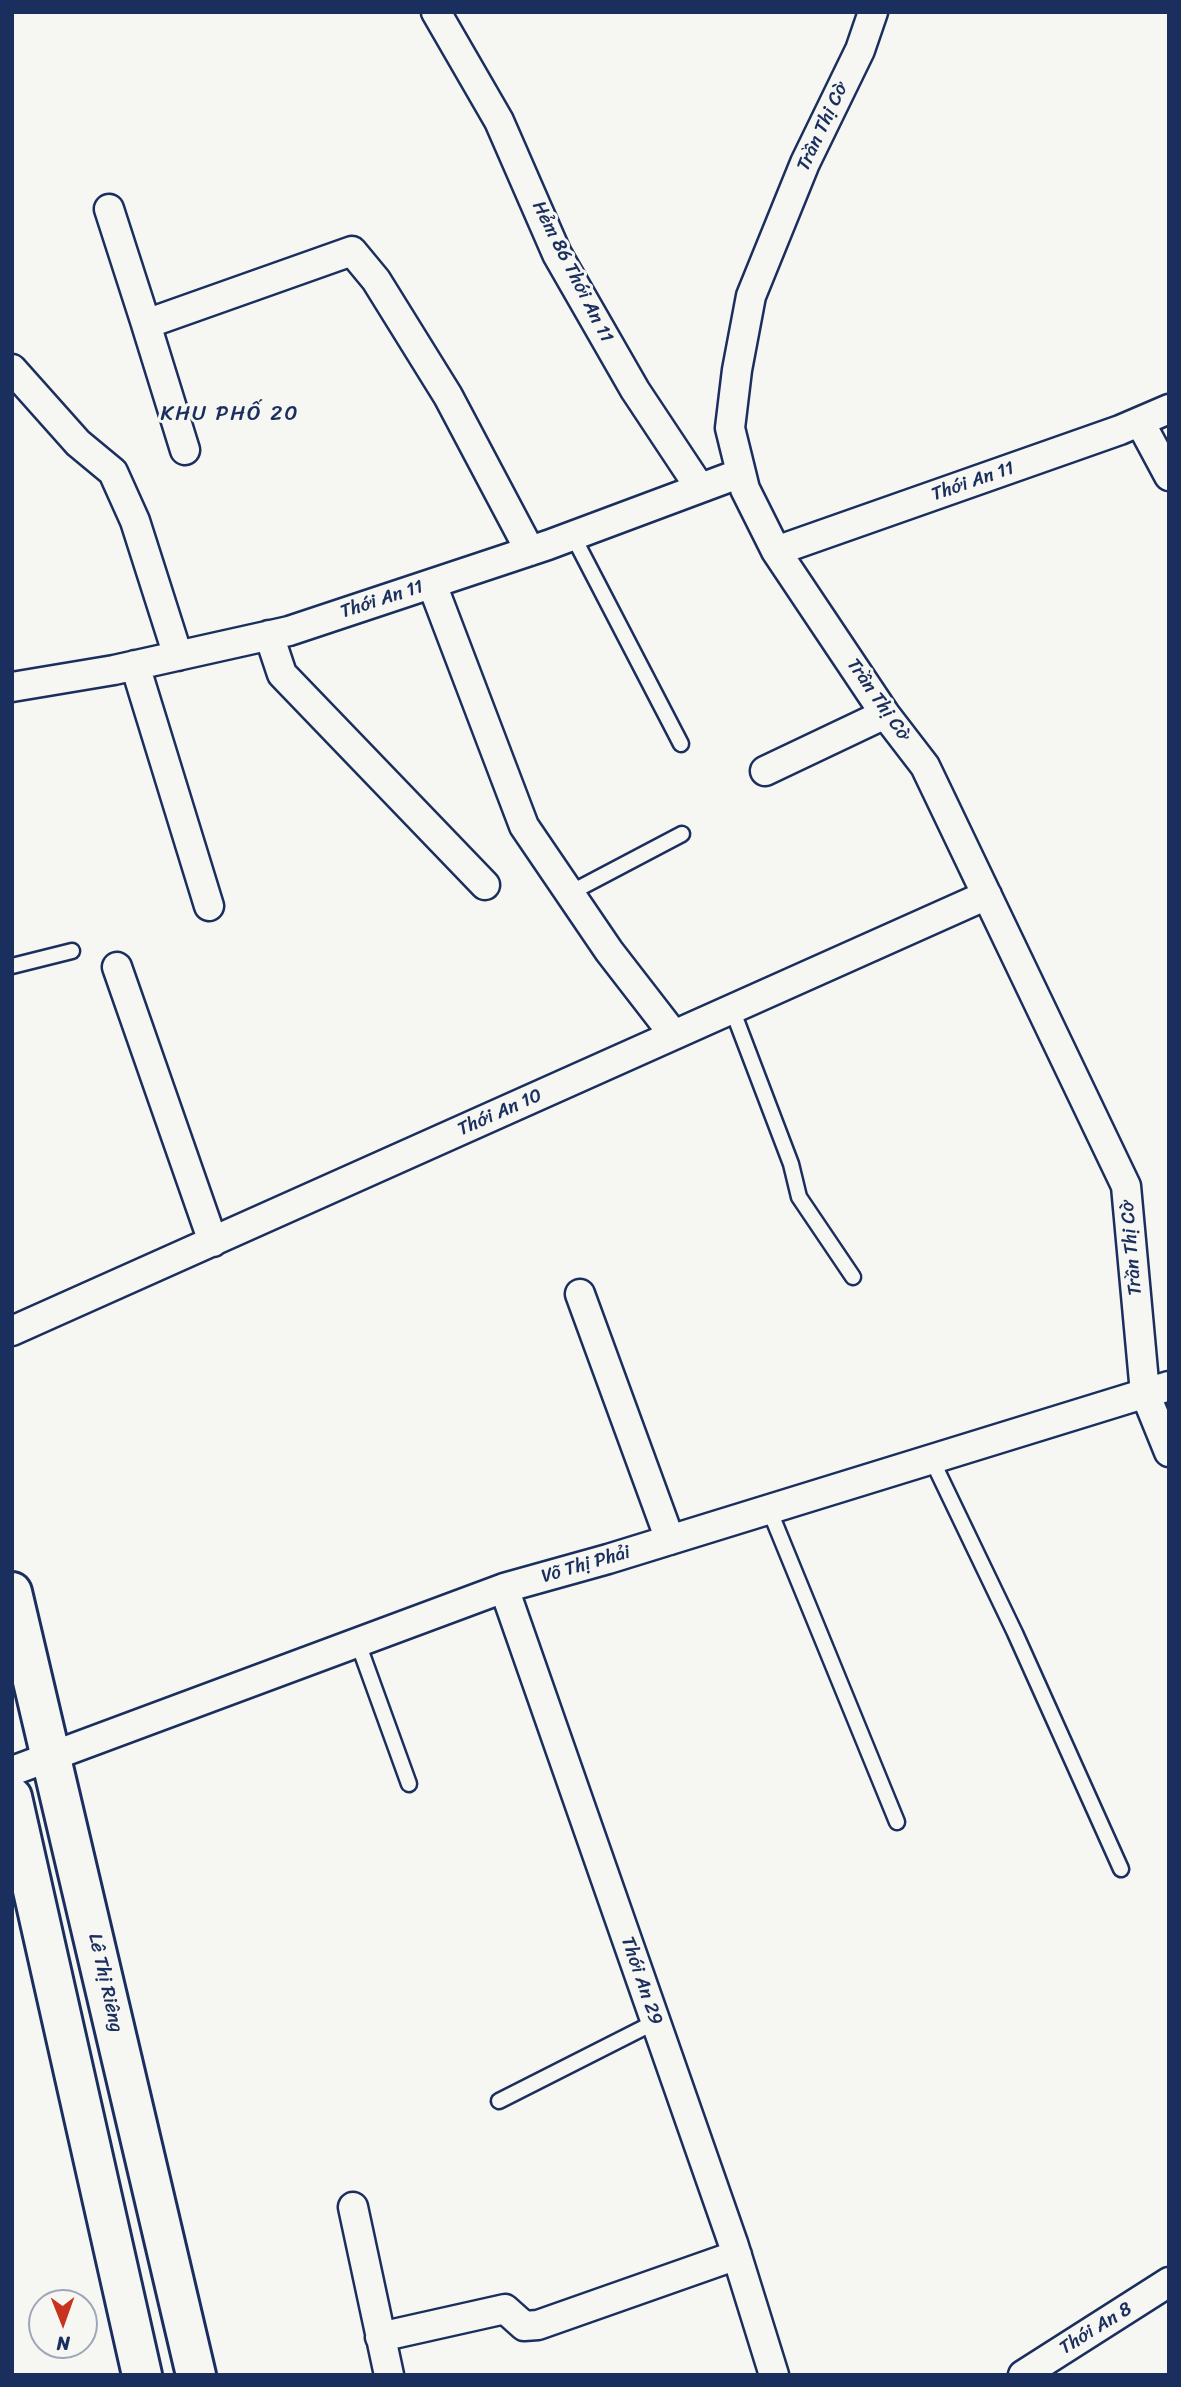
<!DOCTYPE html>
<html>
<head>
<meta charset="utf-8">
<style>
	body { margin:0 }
	#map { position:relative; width:1181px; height:2387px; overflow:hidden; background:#f6f6f2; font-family:Sriracha,sans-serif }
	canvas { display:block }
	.frame { position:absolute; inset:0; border:14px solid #1b2f5e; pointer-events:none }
	.north { position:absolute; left:28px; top:2289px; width:70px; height:70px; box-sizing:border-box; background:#f6f6f2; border:2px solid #9ea6b7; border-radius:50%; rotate:179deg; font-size:19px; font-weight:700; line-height:28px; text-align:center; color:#1b2f5e }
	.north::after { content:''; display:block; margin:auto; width:24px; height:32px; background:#c8321e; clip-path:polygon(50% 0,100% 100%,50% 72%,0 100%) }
</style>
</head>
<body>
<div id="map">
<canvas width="1181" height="2387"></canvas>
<div class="frame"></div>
<div class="north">N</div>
</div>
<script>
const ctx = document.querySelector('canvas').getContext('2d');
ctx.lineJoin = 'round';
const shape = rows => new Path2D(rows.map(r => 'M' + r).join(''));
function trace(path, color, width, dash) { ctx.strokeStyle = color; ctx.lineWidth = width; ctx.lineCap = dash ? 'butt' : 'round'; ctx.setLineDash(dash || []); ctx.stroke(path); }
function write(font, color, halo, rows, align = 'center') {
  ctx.font = font + ' Sriracha,sans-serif'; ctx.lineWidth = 6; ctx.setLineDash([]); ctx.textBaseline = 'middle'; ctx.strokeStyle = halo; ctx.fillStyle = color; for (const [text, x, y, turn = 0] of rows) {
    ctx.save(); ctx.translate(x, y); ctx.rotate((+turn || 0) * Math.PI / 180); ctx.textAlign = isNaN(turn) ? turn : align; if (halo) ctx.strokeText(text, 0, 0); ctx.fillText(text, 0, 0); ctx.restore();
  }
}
const lane = shape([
	[573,536,681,744],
	[570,893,682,834],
	[12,966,72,951],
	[732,1009,791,1164,799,1197,853,1277],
	[932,1460,1015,1633,1121,1869],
	[769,1509,897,1822],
	[358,1643,409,1784],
	[499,2101,655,2022]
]);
const street = shape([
	[436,12,499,121,557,254,635,390,700,488],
	[873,12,860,50,805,163,751,296,737,370,730,428,745,489,776,551,885,714,925,766,1126,1186,1145,1393,1169,1452],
	[109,209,146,324,352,251,376,280,448,396,530,551],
	[146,324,185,450],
	[12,369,78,443,113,472,135,521,178,656],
	[1140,422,1169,476],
	[776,551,1120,430,1169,409],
	[432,584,524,826,609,951,674,1035],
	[269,635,282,674,485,885],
	[135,665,209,906],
	[12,687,114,670,289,631,548,545,741,473],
	[765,771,885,714],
	[117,967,213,1242],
	[580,1294,670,1540],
	[12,1331,987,895],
	[504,1588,733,2243,774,2375],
	[12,1771,504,1588,608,1559,1169,1386],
	[353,2207,389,2375],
	[380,2337,505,2309,524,2326,538,2325,737,2255],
	[1023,2375,1169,2282]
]);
const secondary = shape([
	[12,1592,196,2375],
	[12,1797,142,2375]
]);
const streetNames = [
	["Trần Thị Cờ",823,127,-65],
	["Hẻm 86 Thới An 11",572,272,63],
	["Thới An 11",973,482,-19],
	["Thới An 11",382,600,-18],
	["Trần Thị Cờ",878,700,55],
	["Thới An 10",500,1113,-24],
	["Trần Thị Cờ",1132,1248,-95],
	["Võ Thị Phải",586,1565,-16],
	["Thới An 29",641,1981,71],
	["Lê Thị Riêng",105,1983,77],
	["Thới An 8",1096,2329,-32]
];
const neighbourhoodNames = [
	["KHU PHỐ 20",230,415]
];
trace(lane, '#1b2f5e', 19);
trace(street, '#1b2f5e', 33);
trace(secondary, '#1b2f5e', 44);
trace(lane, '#f6f6f2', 14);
trace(street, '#f6f6f2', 28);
trace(secondary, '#f6f6f2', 38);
write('19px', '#1b2f5e', '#f6f6f2', streetNames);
ctx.letterSpacing = '2px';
write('21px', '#1b2f5e', '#f6f6f2', neighbourhoodNames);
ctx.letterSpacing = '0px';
</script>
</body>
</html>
